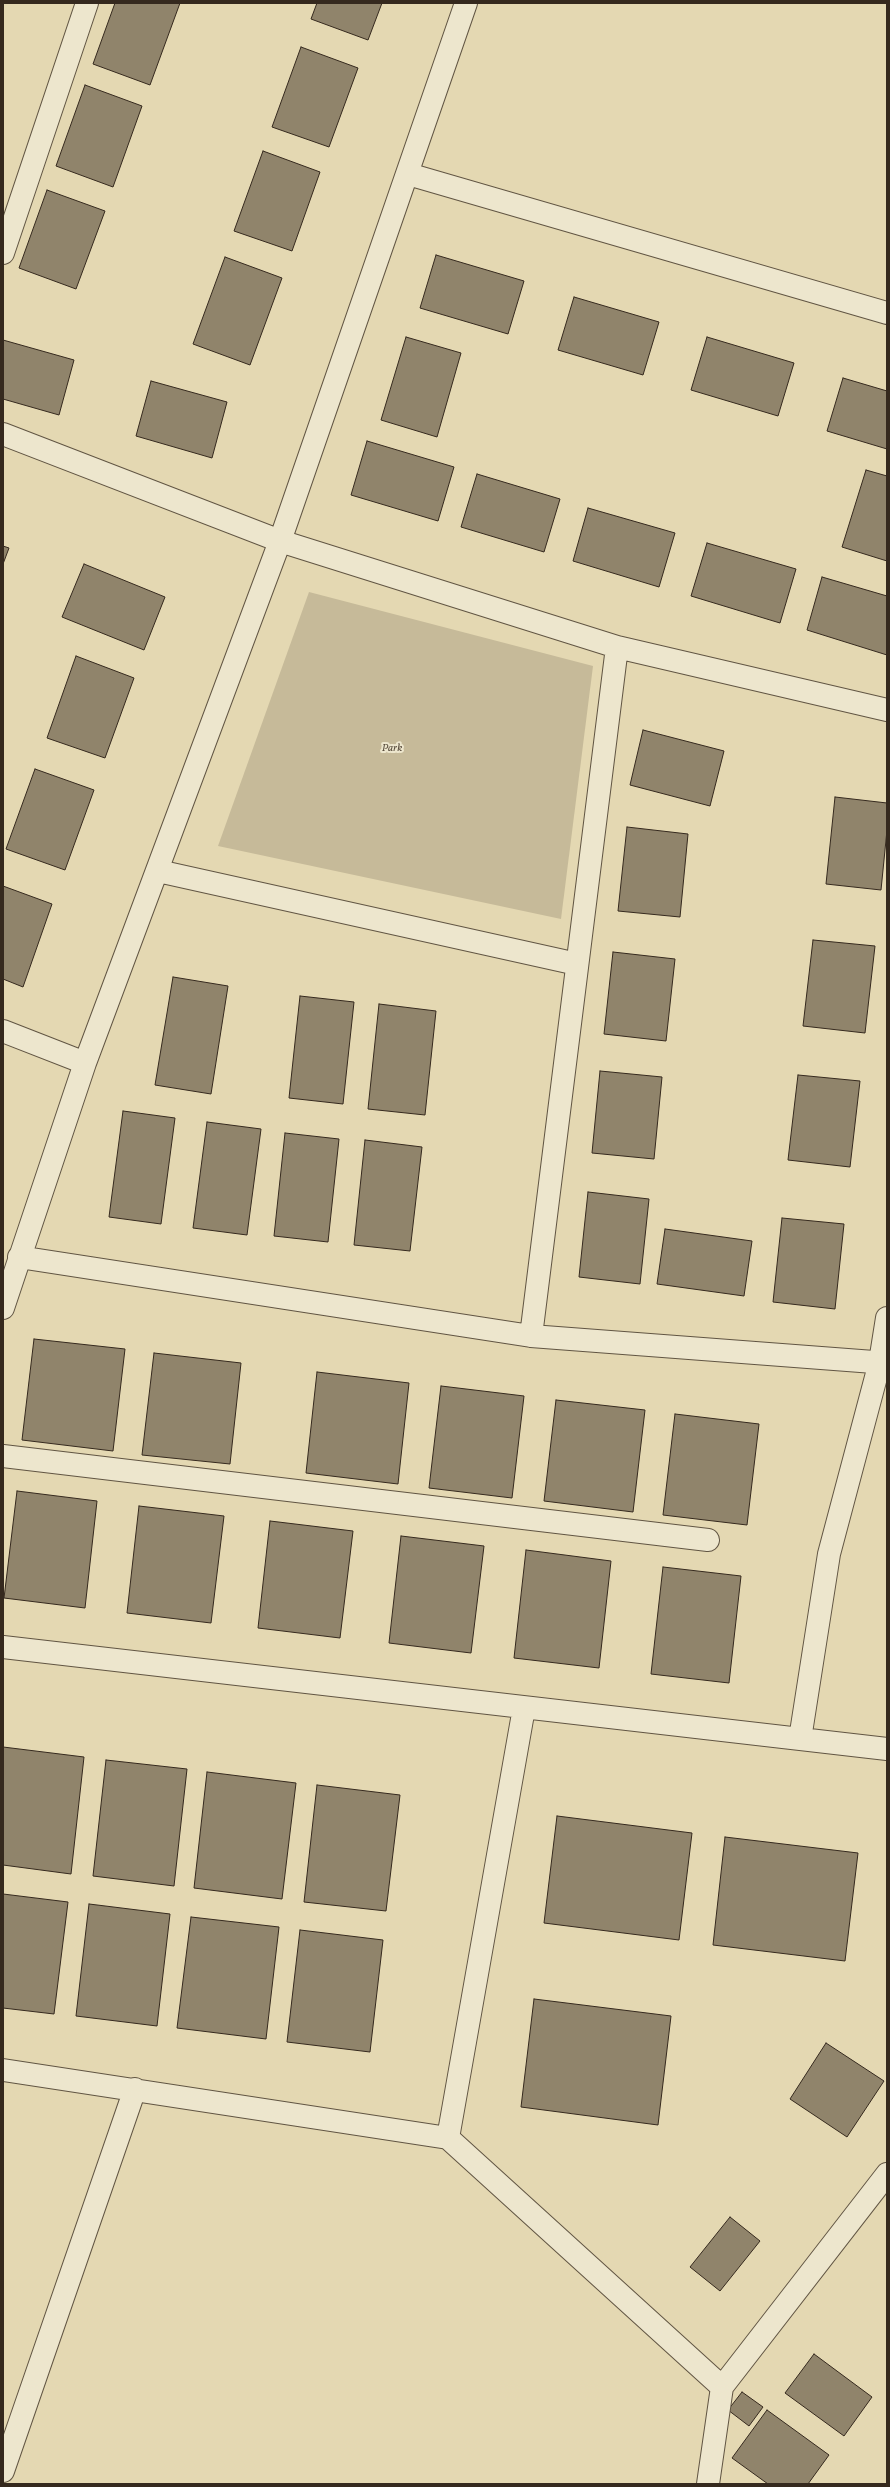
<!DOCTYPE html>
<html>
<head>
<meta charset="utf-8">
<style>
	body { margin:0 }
	#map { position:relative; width:890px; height:2487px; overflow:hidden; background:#e4d8b2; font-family:Vollkorn,serif }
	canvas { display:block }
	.frame { position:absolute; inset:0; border:4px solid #35291e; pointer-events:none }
</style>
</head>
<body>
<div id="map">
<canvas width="890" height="2487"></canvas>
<div class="frame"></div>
</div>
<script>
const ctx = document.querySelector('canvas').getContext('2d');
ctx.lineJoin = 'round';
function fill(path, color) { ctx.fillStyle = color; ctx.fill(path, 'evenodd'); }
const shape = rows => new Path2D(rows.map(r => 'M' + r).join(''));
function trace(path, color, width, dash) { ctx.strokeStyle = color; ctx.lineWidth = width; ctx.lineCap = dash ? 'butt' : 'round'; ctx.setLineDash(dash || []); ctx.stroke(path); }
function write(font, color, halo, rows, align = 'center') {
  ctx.font = font + ' Vollkorn,serif'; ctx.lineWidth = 4; ctx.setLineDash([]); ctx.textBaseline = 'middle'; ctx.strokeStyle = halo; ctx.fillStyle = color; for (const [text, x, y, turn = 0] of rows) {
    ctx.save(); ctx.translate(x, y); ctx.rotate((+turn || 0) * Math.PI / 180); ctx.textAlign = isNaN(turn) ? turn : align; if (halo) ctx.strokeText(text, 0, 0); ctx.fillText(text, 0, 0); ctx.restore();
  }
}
const green = shape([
	[309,592,593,666,561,919,218,846]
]);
const building = shape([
	[115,3,180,3,150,85,93,64,115,3],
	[317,3,382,3,368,40,311,19,317,3],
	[301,47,358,68,329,147,272,127,301,47],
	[85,85,142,106,113,187,56,166,85,85],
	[263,151,320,172,292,251,234,231,263,151],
	[47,190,105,211,76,289,19,268,47,190],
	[436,255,524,281,508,334,420,308,436,255],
	[225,257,282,278,250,365,193,344,225,257],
	[574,297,659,322,643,375,558,350,574,297],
	[406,337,461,353,437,437,381,420,406,337],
	[707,337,794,363,778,416,691,390,707,337],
	[3,340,74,360,59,415,3,399,3,340],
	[843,378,887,391,887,449,827,431,843,378],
	[151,381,227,402,212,458,136,436,151,381],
	[367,441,454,467,438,521,351,495,367,441],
	[866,470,887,476,887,561,842,547,866,470],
	[477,474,560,499,544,552,461,527,477,474],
	[588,508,675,533,659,587,573,561,588,508],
	[707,543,796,569,780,623,691,596,707,543],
	[3,546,9,548,3,564,3,546],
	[84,564,165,597,144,650,62,617,84,564],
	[822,577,887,596,887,655,807,630,822,577],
	[76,656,134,678,105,758,47,738,76,656],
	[643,730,724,751,710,806,630,785,643,730],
	[35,769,94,790,65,870,6,849,35,769],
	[835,797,887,803,887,830,881,890,826,884,835,797],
	[627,827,688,834,680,917,618,911,627,827],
	[3,886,52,904,23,987,3,979,3,886],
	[813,940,875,946,865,1033,803,1026,813,940],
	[613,952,675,959,666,1041,604,1034,613,952],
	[173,977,228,986,211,1094,155,1085,173,977],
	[300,996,354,1002,343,1104,289,1098,300,996],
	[379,1004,436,1011,425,1115,368,1109,379,1004],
	[600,1071,662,1077,654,1159,592,1153,600,1071],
	[798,1075,860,1081,850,1167,788,1160,798,1075],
	[123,1111,175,1118,161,1224,109,1217,123,1111],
	[207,1122,261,1129,247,1235,193,1228,207,1122],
	[285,1133,339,1139,328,1242,274,1236,285,1133],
	[365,1140,422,1147,410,1251,354,1245,365,1140],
	[588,1192,649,1199,640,1284,579,1277,588,1192],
	[782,1218,844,1224,835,1309,773,1302,782,1218],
	[665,1229,752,1241,744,1296,657,1284,665,1229],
	[34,1339,125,1349,113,1451,22,1440,34,1339],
	[154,1353,241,1363,230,1464,142,1455,154,1353],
	[317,1372,409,1383,398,1484,306,1473,317,1372],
	[441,1386,524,1396,512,1498,429,1488,441,1386],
	[556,1400,645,1410,633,1512,544,1501,556,1400],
	[675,1414,759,1424,747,1525,663,1515,675,1414],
	[17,1491,97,1501,85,1608,4,1598,17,1491],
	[139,1506,224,1516,211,1623,127,1613,139,1506],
	[270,1521,353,1531,340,1638,258,1628,270,1521],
	[401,1536,484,1546,471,1653,389,1643,401,1536],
	[526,1550,611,1561,599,1668,514,1658,526,1550],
	[663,1567,741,1576,729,1683,651,1674,663,1567],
	[3,1747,84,1757,71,1874,3,1865,3,1747],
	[106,1760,187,1769,174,1886,93,1876,106,1760],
	[207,1772,296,1783,282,1899,194,1888,207,1772],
	[317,1785,400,1795,386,1911,304,1902,317,1785],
	[557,1816,692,1833,679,1940,544,1923,557,1816],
	[725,1837,858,1853,845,1961,713,1945,725,1837],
	[3,1894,68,1902,54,2014,3,2008,3,1894],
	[89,1904,170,1914,157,2026,76,2016,89,1904],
	[191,1917,279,1927,266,2039,177,2028,191,1917],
	[300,1930,383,1940,370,2052,287,2042,300,1930],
	[534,1999,671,2016,658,2125,521,2107,534,1999],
	[826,2043,884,2081,847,2137,790,2099,826,2043],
	[730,2217,760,2241,720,2291,690,2267,730,2217],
	[814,2354,872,2397,844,2436,785,2393,814,2354],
	[742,2392,763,2407,749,2426,728,2410,742,2392],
	[767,2410,829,2455,808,2484,768,2484,732,2458,767,2410]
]);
const minor = shape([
	[408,174,887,313],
	[3,253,87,3],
	[3,434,280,541,617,647,887,710],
	[158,871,577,964],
	[3,1031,85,1063],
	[19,1257,531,1336,887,1363],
	[3,1308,85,1063,280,541,466,3],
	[531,1336,617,647],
	[3,1456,708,1540],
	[3,1647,887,1749],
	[800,1739,829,1554,880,1362,887,1318],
	[3,2070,448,2138,722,2387],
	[448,2138,524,1708],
	[3,2471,135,2089],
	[708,2484,722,2387,887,2174]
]);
const parkNames = [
	["Park",392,749]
];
fill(green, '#c6ba99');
fill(building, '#90846b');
trace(building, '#35291e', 1);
trace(minor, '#615543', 24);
trace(minor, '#ede6cd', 22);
write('italic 11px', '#594d3d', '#ede6cd', parkNames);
</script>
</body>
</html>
